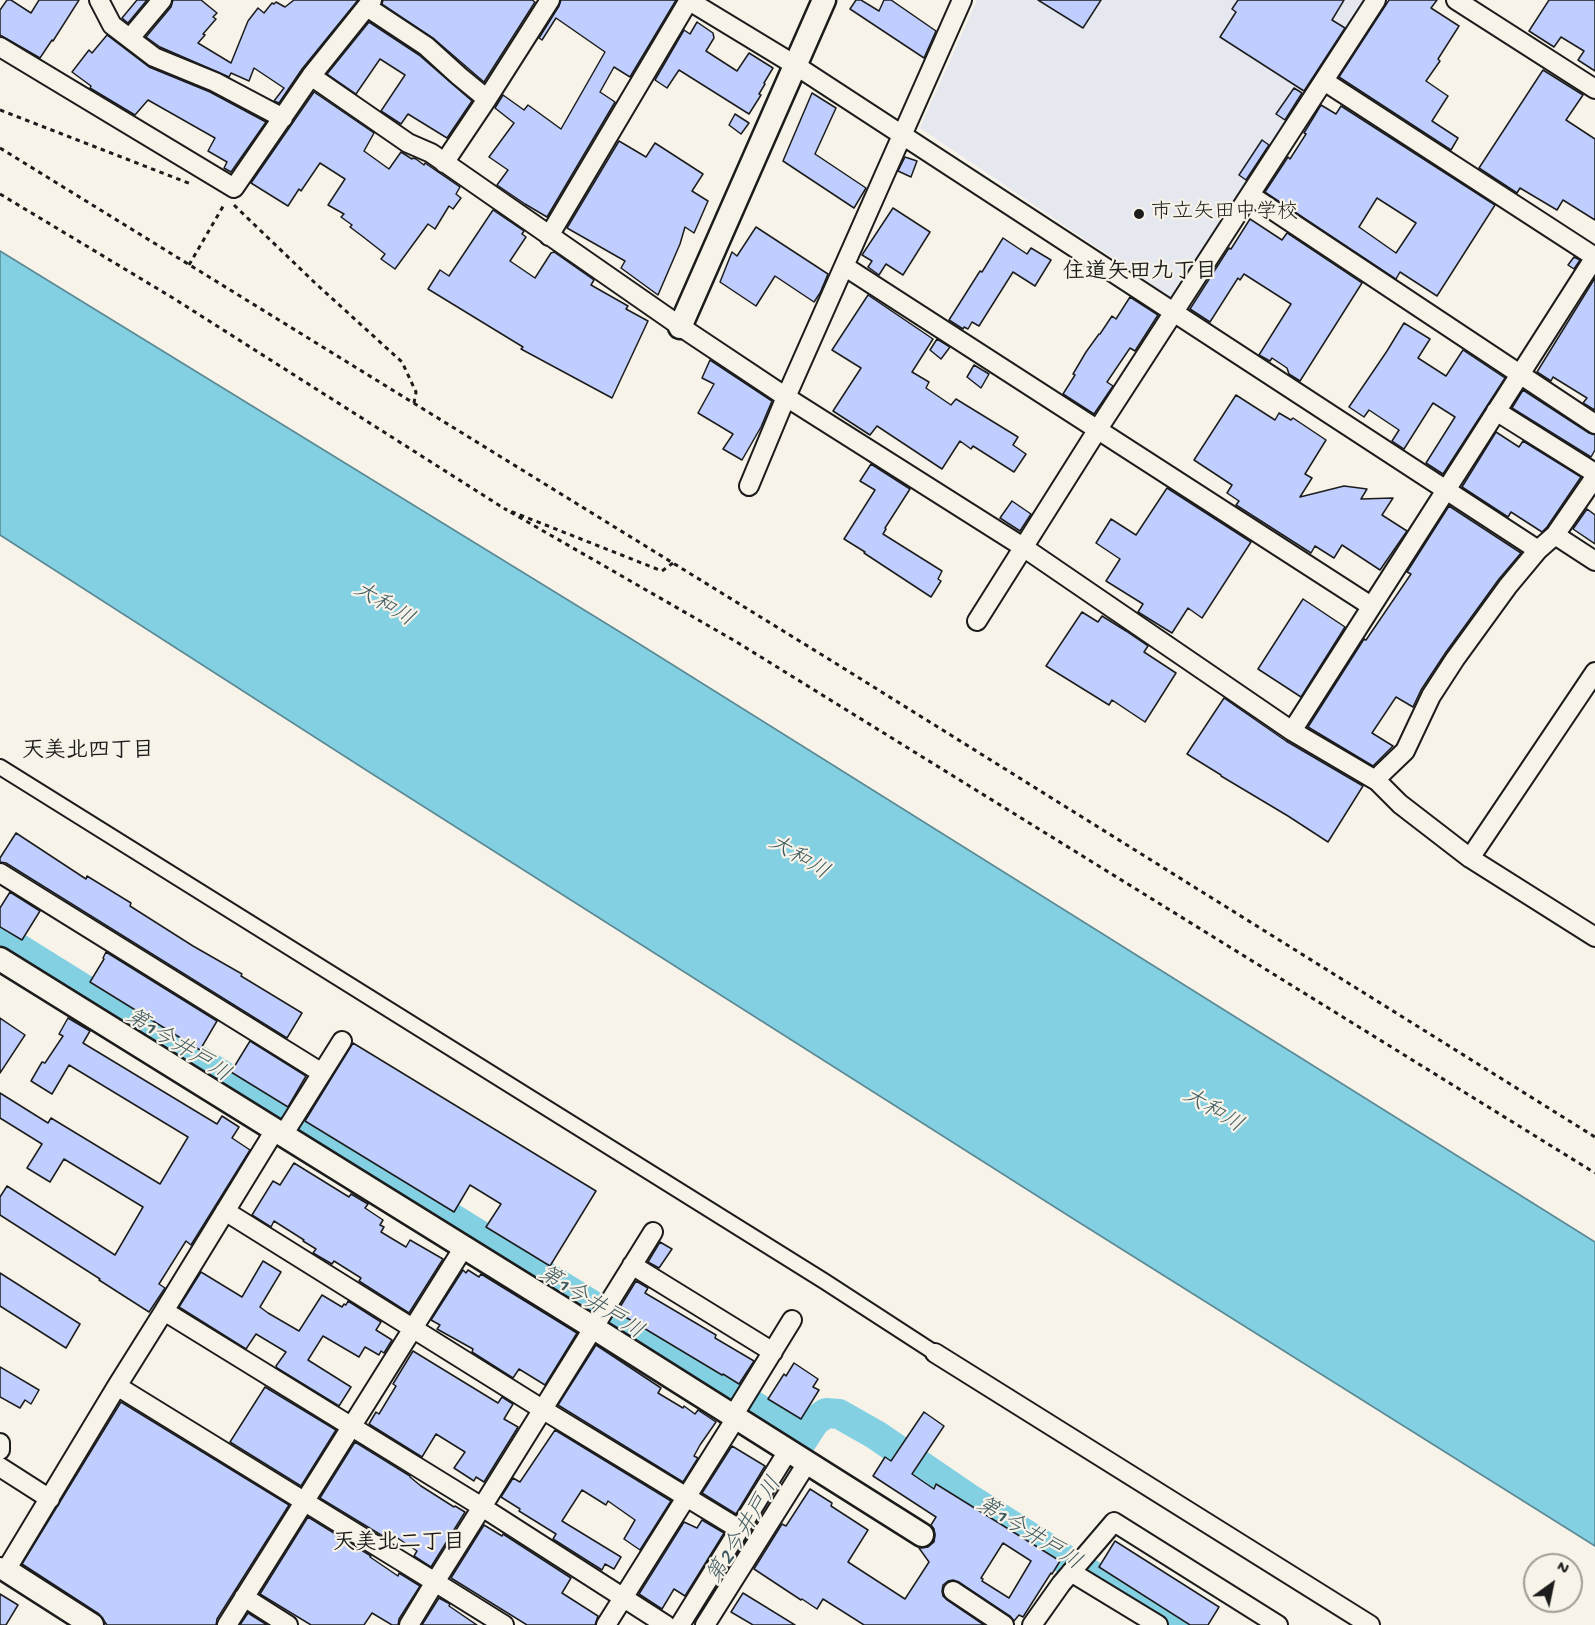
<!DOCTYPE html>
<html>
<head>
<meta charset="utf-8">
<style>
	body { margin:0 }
	#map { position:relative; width:1595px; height:1625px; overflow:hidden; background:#f7f3e8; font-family:"Gochi Hand",sans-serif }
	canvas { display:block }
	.north { position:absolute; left:1523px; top:1553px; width:60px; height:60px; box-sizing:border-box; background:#f7f3e8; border:2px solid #9f9d96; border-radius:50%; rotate:33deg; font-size:16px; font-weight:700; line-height:24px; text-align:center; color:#1c1c1c }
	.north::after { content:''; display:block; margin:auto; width:21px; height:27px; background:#1c1c1c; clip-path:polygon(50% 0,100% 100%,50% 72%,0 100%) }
</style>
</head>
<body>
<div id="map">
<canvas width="1595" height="1625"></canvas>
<div class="north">N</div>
</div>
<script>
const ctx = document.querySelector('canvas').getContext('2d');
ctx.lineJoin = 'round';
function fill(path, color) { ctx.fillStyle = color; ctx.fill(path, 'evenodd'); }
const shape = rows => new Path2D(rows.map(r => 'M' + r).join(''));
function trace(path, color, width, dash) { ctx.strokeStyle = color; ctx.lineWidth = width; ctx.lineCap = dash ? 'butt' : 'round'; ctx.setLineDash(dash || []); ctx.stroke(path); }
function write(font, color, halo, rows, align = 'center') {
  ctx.font = font + ' "Gochi Hand","Klee One",sans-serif'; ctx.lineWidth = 4.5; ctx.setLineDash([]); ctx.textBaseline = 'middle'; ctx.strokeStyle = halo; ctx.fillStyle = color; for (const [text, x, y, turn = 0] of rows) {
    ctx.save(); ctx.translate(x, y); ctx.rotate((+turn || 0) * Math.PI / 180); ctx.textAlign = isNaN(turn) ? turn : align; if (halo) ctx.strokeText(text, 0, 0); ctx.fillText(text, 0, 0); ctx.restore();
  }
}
const built = shape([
	[977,0,1370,0,1175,300,920,128]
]);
const water = shape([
	[0,251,633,640,1595,1242,1595,1546,1072,1218,366,770,0,535,0,251]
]);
const river = shape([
	[0,937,804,1437],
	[794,1453,815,1421,826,1413,839,1414,876,1435,968,1498,1071,1563,1176,1625]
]);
const building = shape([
	[7,0,11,0,31,13,39,0,79,0,53,41,52,40,40,58,0,35,0,10,7,0],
	[137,0,147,0,128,23,122,18,137,0],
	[173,0,201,0,217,13,213,17,216,19,203,34,205,35,198,43,231,63,248,21,258,8,264,13,272,3,274,4,276,2,285,7,294,0,358,0,302,69,279,103,274,101,284,88,254,68,249,81,231,73,229,77,160,47,146,37,171,7,173,0],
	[383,0,532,0,535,2,484,82,433,38,382,4,383,0],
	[561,0,676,0,630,77,614,67,600,92,615,102,547,217,525,204,497,185,508,170,489,157,514,123,495,108,503,95,524,110,528,105,561,129,605,52,556,18,542,40,539,38,559,6,561,0],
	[856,0,861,0,879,11,884,0,891,0,936,31,924,58,850,9,856,0],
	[1038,0,1101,0,1083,28,1038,0],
	[1238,0,1344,0,1332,20,1345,28,1304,91,1220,37,1236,12,1232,9,1238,0],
	[1389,0,1437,0,1431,8,1459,26,1438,59,1440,61,1426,81,1448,96,1432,121,1458,138,1451,150,1339,77,1389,0],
	[1549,0,1595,0,1595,71,1578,60,1584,51,1561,37,1554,47,1529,31,1549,0],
	[369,22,419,55,472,101,447,138,408,114,401,124,381,111,405,75,380,59,356,94,327,74,369,22],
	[697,22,713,33,714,38,706,51,737,71,749,53,773,68,764,83,765,84,759,94,761,95,749,114,679,70,667,88,655,80,684,30,690,34,697,22],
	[107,35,149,67,210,92,266,122,231,172,224,168,227,162,208,151,215,138,148,100,135,115,90,88,91,86,72,72,89,50,92,53,107,35],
	[1543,70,1583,95,1566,120,1595,139,1595,220,1563,200,1557,210,1520,188,1517,193,1479,168,1543,70],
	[1294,88,1302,93,1285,120,1276,114,1294,88],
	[314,92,374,133,364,151,389,169,401,152,412,159,413,158,416,159,424,165,425,163,460,187,456,194,461,198,453,209,449,206,435,229,428,224,395,269,381,259,385,254,362,236,350,227,352,225,341,217,344,214,328,205,345,179,320,163,301,191,299,189,288,206,251,183,314,92],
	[812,93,836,108,815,154,866,188,854,208,783,161,812,93],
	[1321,105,1336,114,1341,106,1495,205,1437,296,1400,272,1396,279,1265,192,1288,157,1290,159,1306,134,1304,133,1321,105],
	[1377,198,1416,223,1396,253,1359,227,1377,198],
	[735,114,749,123,741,134,729,125,735,114],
	[1262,140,1269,145,1246,180,1239,175,1262,140],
	[619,141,646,157,655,143,703,174,692,191,708,201,694,233,685,227,680,244,658,295,621,268,625,261,567,228,619,141],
	[905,157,917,161,911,177,898,171,905,157],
	[893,208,930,232,903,275,886,264,879,275,868,267,872,261,862,255,893,208],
	[493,210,524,231,522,234,526,237,510,261,535,278,551,253,554,252,594,280,591,285,628,306,626,309,648,321,612,398,521,349,523,347,428,289,440,270,449,276,493,210],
	[1250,219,1282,240,1287,233,1362,283,1300,381,1289,374,1287,368,1272,358,1270,361,1259,355,1291,304,1244,274,1240,280,1238,278,1210,322,1190,309,1229,248,1231,249,1250,219],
	[756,227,828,274,820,293,814,302,775,276,756,306,720,282,732,252,737,256,756,227],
	[1003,238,1027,254,1031,248,1051,260,1035,286,1013,272,979,326,972,322,968,329,964,327,963,329,949,320,980,271,982,272,1003,238],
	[1574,257,1580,260,1574,269,1568,265,1574,257],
	[1595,278,1595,410,1583,403,1587,398,1553,377,1551,381,1537,372,1595,278],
	[868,295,933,339,912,372,929,382,926,388,951,405,956,399,1018,437,1013,445,1026,454,1014,472,973,446,971,449,960,441,942,469,877,426,870,435,833,411,861,368,832,350,868,295],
	[1130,297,1158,315,1135,351,1130,348,1107,382,1113,386,1094,414,1063,394,1075,375,1073,374,1086,352,1099,334,1100,334,1112,316,1116,319,1130,297],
	[1404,323,1430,339,1418,358,1446,376,1463,350,1505,378,1443,474,1426,463,1455,417,1433,403,1404,449,1392,441,1399,430,1369,410,1364,417,1349,407,1387,351,1404,323],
	[937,339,950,347,941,359,930,350,937,339],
	[710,360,772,401,761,427,742,460,723,449,733,434,698,413,714,384,702,378,710,360],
	[974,365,989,374,981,388,967,377,974,365],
	[1523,390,1589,433,1595,435,1595,450,1591,457,1512,408,1523,390],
	[1236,395,1275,420,1279,413,1291,420,1293,418,1326,440,1305,474,1312,478,1300,497,1344,486,1367,489,1361,499,1393,498,1382,515,1407,531,1380,570,1342,545,1334,558,1315,546,1311,553,1236,505,1239,501,1227,493,1232,485,1194,460,1236,395],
	[1496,432,1519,447,1523,441,1581,477,1547,527,1542,532,1511,512,1508,517,1462,487,1496,432],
	[871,464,910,489,885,528,886,529,883,534,942,571,938,579,941,581,931,597,864,553,865,552,844,539,875,490,860,481,871,464],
	[1167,488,1251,542,1202,618,1188,608,1172,633,1138,612,1143,604,1106,581,1120,559,1096,543,1111,519,1136,535,1167,488],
	[1012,501,1031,514,1020,531,1000,518,1012,501],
	[1449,506,1521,553,1499,579,1446,652,1421,690,1413,707,1396,697,1372,733,1393,746,1373,766,1308,727,1364,639,1366,640,1411,574,1407,572,1449,506],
	[1587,509,1595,515,1595,544,1573,529,1587,509],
	[1303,599,1345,627,1301,697,1258,669,1303,599],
	[1082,612,1098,622,1102,616,1126,631,1148,646,1144,652,1176,673,1145,722,1112,700,1109,705,1046,666,1082,612],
	[1224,698,1286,741,1363,786,1328,842,1288,816,1221,776,1221,775,1187,754,1224,698],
	[16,833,86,879,87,876,131,903,130,906,193,946,242,974,241,976,302,1013,287,1038,6,863,0,862,0,858,16,833],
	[10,892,40,911,22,940,0,927,0,908,10,892],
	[106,952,217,1021,200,1050,90,982,104,959,103,958,106,952],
	[0,1018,25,1035,0,1073,0,1018],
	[68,1018,90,1031,83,1043,217,1124,222,1116,239,1127,232,1138,250,1150,191,1245,186,1241,159,1284,165,1288,149,1312,99,1280,100,1279,0,1215,0,1197,7,1186,115,1255,143,1207,64,1159,50,1182,27,1168,42,1144,0,1118,0,1093,48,1123,51,1118,160,1184,188,1137,69,1065,52,1094,31,1081,42,1062,45,1063,63,1036,59,1034,68,1018],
	[250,1041,306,1076,288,1107,231,1072,250,1041],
	[353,1043,596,1191,550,1266,486,1227,501,1204,470,1185,454,1212,305,1121,353,1043],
	[294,1163,349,1197,351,1194,368,1204,365,1208,383,1220,380,1225,384,1227,381,1232,406,1247,410,1240,443,1259,409,1313,359,1281,361,1278,334,1261,332,1264,313,1253,316,1249,303,1241,304,1240,274,1221,271,1227,252,1215,273,1181,280,1185,294,1163],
	[660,1242,672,1249,659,1268,648,1262,660,1242],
	[263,1261,281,1272,260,1307,268,1313,299,1331,322,1295,342,1307,344,1304,346,1305,348,1301,381,1322,376,1330,392,1340,384,1353,381,1351,379,1355,365,1347,359,1357,323,1336,308,1360,351,1387,339,1406,277,1368,276,1366,286,1352,256,1334,246,1349,179,1307,201,1272,242,1297,263,1261],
	[463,1270,466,1273,468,1270,479,1277,481,1274,577,1333,545,1385,519,1369,513,1378,472,1352,473,1349,437,1329,440,1325,431,1320,463,1270],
	[0,1273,80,1324,66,1348,0,1306,0,1273],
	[636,1281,648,1288,645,1293,716,1335,715,1338,754,1361,739,1384,723,1374,722,1375,617,1312,636,1281],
	[596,1345,661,1388,658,1393,683,1408,684,1406,695,1414,698,1410,716,1422,700,1445,694,1456,698,1458,683,1482,558,1405,596,1345],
	[413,1351,498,1403,502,1397,513,1404,504,1419,518,1427,484,1482,476,1477,474,1481,454,1468,465,1452,436,1434,422,1457,369,1424,376,1412,379,1414,396,1386,393,1384,413,1351],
	[794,1363,818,1379,813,1387,819,1390,801,1419,768,1399,784,1374,786,1376,794,1363],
	[0,1367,39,1390,31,1404,25,1400,20,1408,0,1397,0,1367],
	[265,1387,336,1430,301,1486,230,1442,265,1387],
	[121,1402,289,1505,217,1619,216,1625,107,1625,99,1614,22,1564,121,1402],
	[924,1412,944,1426,912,1474,934,1489,936,1484,1060,1561,1052,1574,1051,1573,1023,1617,1019,1615,1014,1621,1010,1616,959,1582,953,1580,948,1581,943,1585,942,1591,943,1596,947,1600,984,1625,864,1625,823,1599,817,1609,802,1599,801,1600,754,1569,782,1524,786,1526,810,1489,832,1503,831,1506,868,1530,848,1562,905,1599,929,1562,919,1548,928,1547,934,1542,935,1535,934,1529,931,1525,936,1517,873,1476,885,1457,891,1461,924,1412],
	[1003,1543,1031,1561,1009,1598,982,1581,983,1579,981,1578,1003,1543],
	[555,1430,671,1501,640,1550,624,1539,635,1520,608,1501,606,1505,582,1490,562,1521,621,1557,614,1569,605,1564,602,1570,553,1539,556,1534,519,1511,520,1509,501,1497,513,1478,520,1482,555,1430],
	[355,1442,410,1476,410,1477,421,1486,454,1507,455,1506,465,1512,431,1567,414,1556,417,1551,396,1537,393,1540,388,1536,386,1538,320,1498,355,1442],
	[732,1446,765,1466,736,1514,702,1493,732,1446],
	[308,1517,371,1556,370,1557,398,1576,399,1573,420,1586,399,1619,398,1625,392,1625,372,1613,364,1625,311,1625,260,1594,308,1517],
	[702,1520,724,1533,685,1596,674,1589,662,1609,639,1594,684,1522,697,1528,702,1520],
	[484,1525,502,1536,503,1534,571,1578,562,1593,598,1616,595,1625,527,1625,451,1578,484,1525],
	[1115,1541,1219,1607,1208,1625,1190,1625,1099,1567,1115,1541],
	[743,1593,795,1625,753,1625,731,1612,743,1593],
	[0,1594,18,1605,6,1625,0,1625,0,1594],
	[439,1598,450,1604,449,1606,477,1625,422,1625,439,1598],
	[248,1613,267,1625,240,1625,248,1613]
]);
const path = shape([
	[0,110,191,184],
	[0,148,840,666,1595,1137],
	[0,194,173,298,505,509],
	[234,205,314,282,402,362,416,392,414,403],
	[189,265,225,203],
	[673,563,662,571,505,509,735,641,1595,1173]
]);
const pedestrian = shape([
	[0,767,824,1281,935,1353]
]);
const minor = shape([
	[99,0,112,25,154,57,215,82,283,118],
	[688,0,795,65,1538,550,1555,535,1595,561],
	[1456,0,1595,89],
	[367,7,426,46,459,76,487,99],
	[130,38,162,0],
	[0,47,234,188,311,76,372,0],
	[311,76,408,143,431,153,690,333,786,397,1023,547,1292,731,1377,781,1400,804,1470,858,1595,937],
	[444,163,487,99,550,0],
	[1250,195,1595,424],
	[549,236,689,0],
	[844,266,1371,606],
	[1496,411,1595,473],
	[749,486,786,397,962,0],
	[1555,535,1595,477],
	[977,621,1098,429,1376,0],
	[1292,731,1595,257,1324,81],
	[1377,781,1380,775,1405,751,1431,696,1455,659,1508,586,1538,550],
	[1470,858,1595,672],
	[0,873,322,1073],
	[283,1135,342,1041],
	[225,1211,542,1409,739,1529],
	[653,1232,482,1507,666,1625],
	[632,1265,773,1352],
	[164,1311,275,1130],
	[935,1353,1370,1625],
	[117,1386,435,1582,409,1625],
	[733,1416,792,1320],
	[0,1443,0,1450],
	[0,1467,50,1499],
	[0,1567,6,1570,117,1386,164,1311,482,1507,435,1582,504,1625],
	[1071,1572,1158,1625],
	[953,1591,1004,1625],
	[244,1597,288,1625],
	[227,1625,464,1247],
	[606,1625,736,1418],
	[680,1625,788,1451],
	[705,1625,807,1463],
	[1032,1625,1061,1584,1114,1522,1278,1625]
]);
const tertiary = shape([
	[680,327,824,0],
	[0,959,594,1328,922,1535],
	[6,1570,92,1625]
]);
const markers = [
	[1139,214,6,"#1c1c1c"]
];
const poiNames = [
	["市立矢田中学校",1151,214]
];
const neighbourhoodNames = [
	["住道矢田九丁目",1140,274],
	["天美北四丁目",88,753],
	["天美北二丁目",399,1545]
];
const waterNames = [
	["大和川",383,606,31],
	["大和川",798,859,31],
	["第1今井戸川",177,1047,32],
	["大和川",1212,1112,31],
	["第1今井戸川",590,1304,32],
	["第2今井戸川",746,1531,-58],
	["第1今井戸川",1028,1535,32]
];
fill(built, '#e6e8ef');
fill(water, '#84d0e3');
trace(water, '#5a8893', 1.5);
trace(river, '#84d0e3', 30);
fill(building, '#bfceff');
trace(building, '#1c1c1c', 1.5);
trace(pedestrian, '#1c1c1c', 18);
trace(minor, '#1c1c1c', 22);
trace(tertiary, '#1c1c1c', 27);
trace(path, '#1c1c1c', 3, [4.5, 4.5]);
trace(pedestrian, '#f7f3e8', 14);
trace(minor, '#f7f3e8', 18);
trace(tertiary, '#f7f3e8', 22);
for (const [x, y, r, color] of markers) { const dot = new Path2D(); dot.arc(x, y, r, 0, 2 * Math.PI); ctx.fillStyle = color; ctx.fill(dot); trace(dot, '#f7f3e8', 2); }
write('21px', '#1c1c1c', '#f7f3e8', poiNames, 'left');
write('bold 22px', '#1c1c1c', '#f7f3e8', neighbourhoodNames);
write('italic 22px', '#405b62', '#f7f3e8', waterNames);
</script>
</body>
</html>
